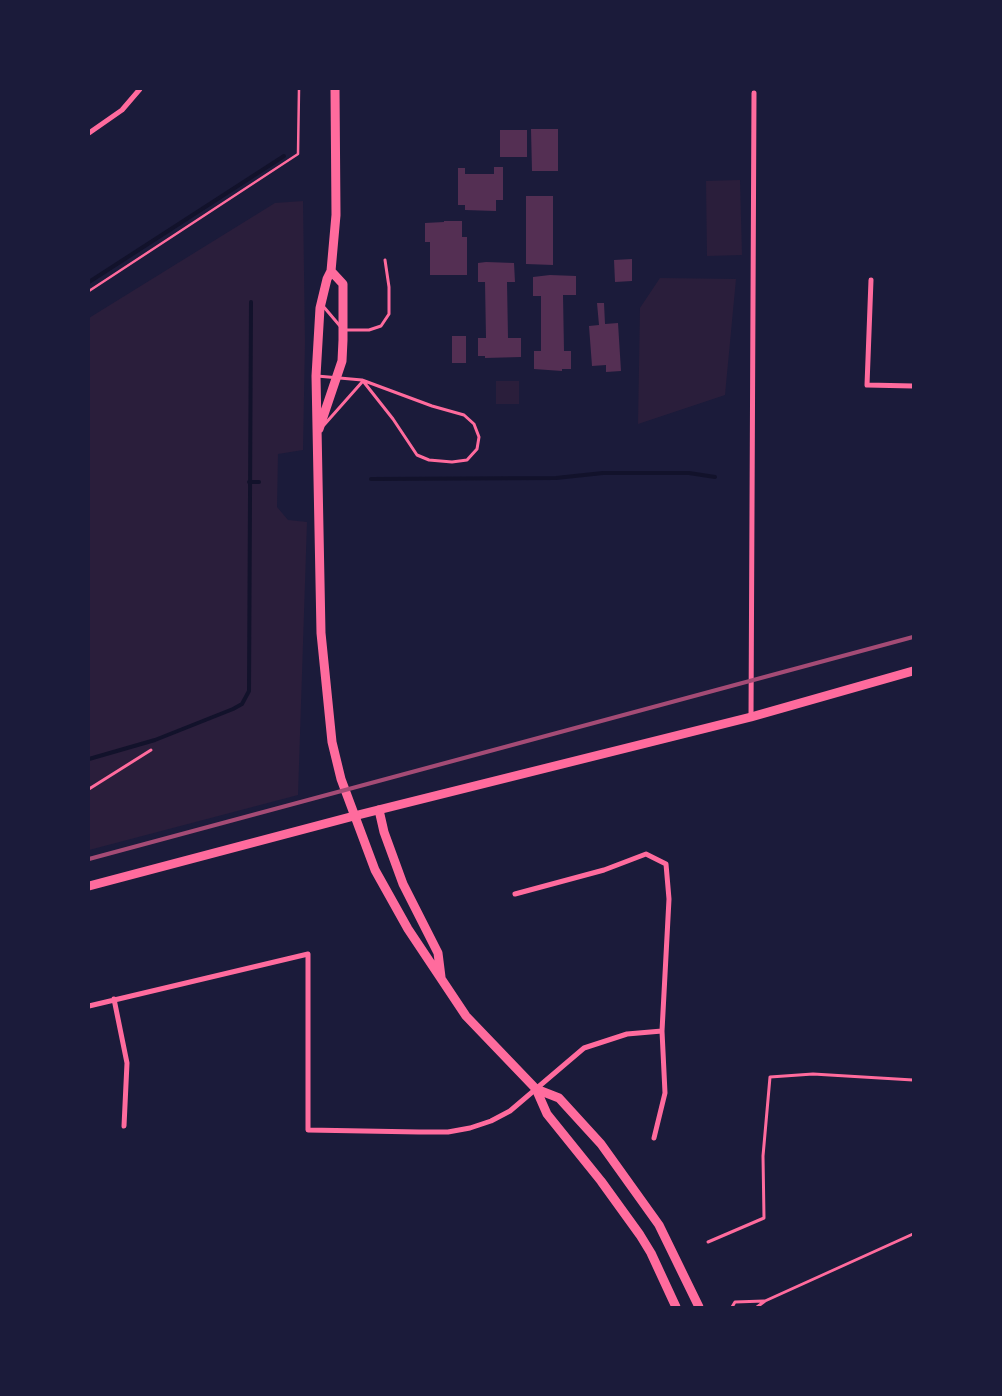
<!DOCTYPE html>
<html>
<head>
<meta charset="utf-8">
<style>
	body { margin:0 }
	#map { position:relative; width:1002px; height:1396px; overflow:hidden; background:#1b1b3a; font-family:Commissioner,sans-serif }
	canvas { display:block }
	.frame { position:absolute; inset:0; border:90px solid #1b1b3a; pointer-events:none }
</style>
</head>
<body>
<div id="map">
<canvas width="1002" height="1396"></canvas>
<div class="frame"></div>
</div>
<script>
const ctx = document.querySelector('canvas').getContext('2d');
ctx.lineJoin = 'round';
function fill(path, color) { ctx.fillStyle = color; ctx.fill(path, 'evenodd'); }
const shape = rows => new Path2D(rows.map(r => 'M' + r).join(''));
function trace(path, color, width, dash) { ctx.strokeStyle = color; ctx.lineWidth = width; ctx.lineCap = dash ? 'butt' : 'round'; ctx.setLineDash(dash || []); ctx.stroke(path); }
const green = shape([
	[740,180,742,255,707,256,706,181],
	[303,201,305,342,303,450,278,454,277,507,288,520,307,522,298,795,89,850,89,318,275,203],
	[660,278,736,279,725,395,638,424,640,308],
	[496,381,519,381,519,404,496,404]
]);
const stream = shape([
	[89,282,284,156],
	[371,479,556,478,603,473,689,473,715,477],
	[249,482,259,482],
	[89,759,155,740,233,709,242,704,249,691,251,302]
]);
const building = shape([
	[531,129,558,129,558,171,532,171],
	[500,130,527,130,527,157,500,157],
	[494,167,503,167,503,200,496,200,496,211,465,210,465,205,458,205,458,168,465,168,465,174,494,174],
	[526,196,553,196,553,265,526,264],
	[444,221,462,221,462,237,467,237,467,275,430,275,430,242,425,242,425,223,444,222],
	[632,259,632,281,615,282,614,260],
	[486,262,514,263,515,282,507,282,508,338,521,338,521,357,485,358,485,356,478,356,478,338,486,338,485,282,478,282,478,263],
	[550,275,576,276,576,295,563,295,564,351,571,351,571,369,562,369,562,371,534,369,534,351,541,351,541,296,533,296,533,277],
	[597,303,604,303,605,324,618,323,621,371,606,372,606,365,592,366,589,326,599,325],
	[452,336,466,336,466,363,452,363]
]);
const path = shape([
	[89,291,298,154,299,89]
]);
const service = shape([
	[323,306,340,326],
	[344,330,369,330,381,326,389,314,389,287,385,260],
	[317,376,362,380,432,406,464,415,474,424,479,437,477,449,467,460,452,462,429,460,417,455,393,419,363,381],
	[324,425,363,381],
	[89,789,151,750],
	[708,1242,764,1218,763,1156,770,1077,813,1074,913,1080],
	[732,1307,735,1302,764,1301],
	[757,1307,765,1301,913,1234]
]);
const minor = shape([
	[89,133,122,110,140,89],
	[871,280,867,385,913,386],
	[751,717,754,93],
	[515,894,604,870,646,854,666,864,669,899,662,1031,665,1093,654,1138],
	[114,999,127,1063,124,1126],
	[89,1006,308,954,308,1130,419,1132,448,1132,470,1128,491,1121,510,1111,584,1048,627,1034,662,1031]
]);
const tertiary = shape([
	[89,886,354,816,751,717,913,671]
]);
const secondary = shape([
	[335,89,336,215,331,271,327,279,320,308,316,376,321,633,332,742,341,779,375,870,408,929,466,1016,536,1089,547,1114,601,1181,640,1235,651,1253,676,1307],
	[319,429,342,361,343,340,343,284,331,271],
	[379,810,384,832,403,884,438,953,441,977],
	[536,1089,559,1098,601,1144,659,1225,699,1307]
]);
const rail = shape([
	[89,859,913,637]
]);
fill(green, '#2a1e3b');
trace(stream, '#12122b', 4);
fill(building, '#542f53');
trace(path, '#ff6b9d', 2.5);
trace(service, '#ff6b9d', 3);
trace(minor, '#ff6b9d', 5);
trace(tertiary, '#ff6b9d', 9);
trace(secondary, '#ff6b9d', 9);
trace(rail, '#a44b75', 4);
</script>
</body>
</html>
